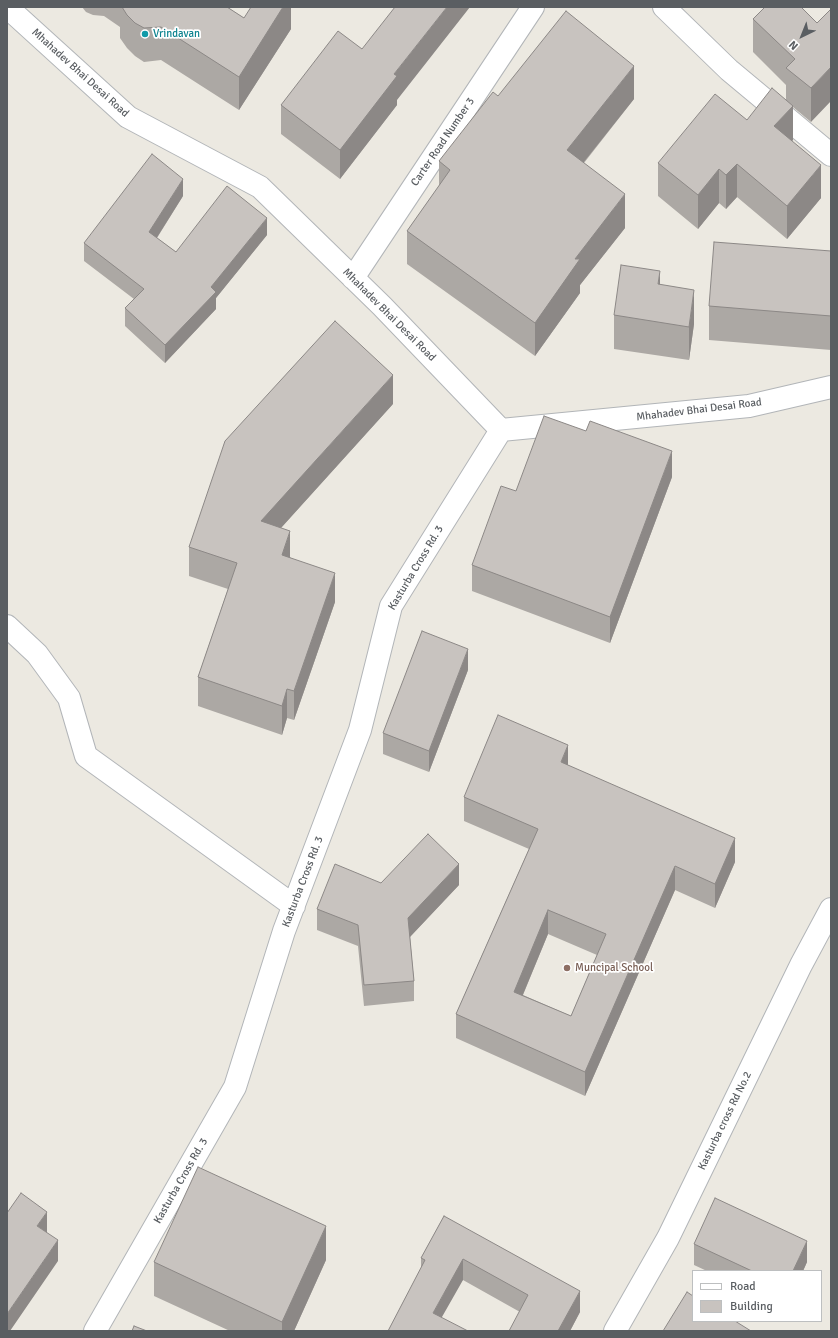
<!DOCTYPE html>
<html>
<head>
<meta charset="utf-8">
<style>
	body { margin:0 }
	#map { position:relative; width:838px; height:1338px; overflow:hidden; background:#ece9e1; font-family:Signika,sans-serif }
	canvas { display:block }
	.frame { position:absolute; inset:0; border:8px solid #5a5e62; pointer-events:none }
	.legend { position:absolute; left:692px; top:1270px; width:130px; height:52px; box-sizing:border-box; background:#fff; border:1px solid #bdbfc0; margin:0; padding:5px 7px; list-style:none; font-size:12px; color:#5a5e62 }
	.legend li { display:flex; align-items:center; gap:8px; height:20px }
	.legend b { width:20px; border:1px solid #bdbfc0 }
	.north { position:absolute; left:782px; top:16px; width:40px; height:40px; -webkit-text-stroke:3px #fff; paint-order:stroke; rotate:223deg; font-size:11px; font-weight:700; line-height:16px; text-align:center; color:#5a5e62 }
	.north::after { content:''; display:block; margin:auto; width:14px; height:18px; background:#5a5e62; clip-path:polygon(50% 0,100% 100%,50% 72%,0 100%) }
</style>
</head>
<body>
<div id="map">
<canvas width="838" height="1338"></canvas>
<div class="frame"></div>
<ul class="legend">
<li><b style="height:5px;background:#fff"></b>Road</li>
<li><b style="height:11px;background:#c8c3bf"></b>Building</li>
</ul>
<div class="north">N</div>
</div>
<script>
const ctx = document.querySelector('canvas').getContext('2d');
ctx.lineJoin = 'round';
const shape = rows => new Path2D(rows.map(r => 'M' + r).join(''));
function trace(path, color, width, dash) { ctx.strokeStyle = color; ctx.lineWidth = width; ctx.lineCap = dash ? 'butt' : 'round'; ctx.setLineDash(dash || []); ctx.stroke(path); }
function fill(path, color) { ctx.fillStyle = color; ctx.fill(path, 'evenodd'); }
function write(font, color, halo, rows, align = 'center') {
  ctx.font = font + ' Signika,sans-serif'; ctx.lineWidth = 3.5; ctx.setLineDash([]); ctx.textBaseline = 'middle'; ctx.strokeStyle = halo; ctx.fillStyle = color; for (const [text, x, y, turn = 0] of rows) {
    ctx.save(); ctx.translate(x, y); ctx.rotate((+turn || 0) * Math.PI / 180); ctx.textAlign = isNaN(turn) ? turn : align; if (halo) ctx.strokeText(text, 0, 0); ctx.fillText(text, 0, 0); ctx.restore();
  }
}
const minor = shape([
	[7,7,128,117,260,187,382,306,501,430,749,406,831,387],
	[664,7,729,70,831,155],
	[353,278,533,7],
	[7,626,37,654,69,698,86,756,294,906],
	[95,1331,235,1087,284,931,360,730,391,606,501,430],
	[615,1331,668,1238,801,965,831,909]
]);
const wall = shape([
	[82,7,227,7,244,18,291,7,291,29,239,110,161,60,144,62,135,56,127,48,120,38,120,27,104,16,93,15,86,12],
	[753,19,817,23,811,122,793,107,793,140,792,141,821,198,787,239,737,197,726,209,719,203,698,229,658,196,658,163,786,101,786,85,753,52],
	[362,49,397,100,397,105,340,179,281,134,281,105],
	[498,96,634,99,584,163,625,228,580,285,580,293,535,356,407,264,407,231,439,186,439,161],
	[183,196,157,238,176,252,267,235,216,298,216,309,165,363,125,326,125,308,134,299,84,261,84,243],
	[831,251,831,350,709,340,709,306],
	[660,284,694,324,689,360,614,349,614,315],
	[393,404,281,528,290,557,335,602,294,720,287,718,282,735,198,706,198,677,228,589,189,576,189,547],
	[672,477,610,643,472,591,472,565,516,491],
	[468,670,429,772,383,754,383,733],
	[568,765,735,862,715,908,675,890,585,1096,456,1038,456,1014,529,849,464,821,464,797],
	[548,934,597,955,571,1016,523,995],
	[459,885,410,937,414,981,414,1001,364,1006,358,946,317,930,317,909],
	[444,1216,580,1312,570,1331,509,1331,520,1312,463,1280,388,1331,421,1268,421,1258],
	[694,1244,807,1262,803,1271,707,1271,694,1265],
	[326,1260,294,1331,230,1331,154,1296,154,1262]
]);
const shadedWall = shape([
	[283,7,291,7,291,29,239,110,239,77],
	[447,7,470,7,397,100,397,105,340,179,340,150,394,74],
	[634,66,634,99,567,183,567,150],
	[831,67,831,101,811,122,811,88],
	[793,106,793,140,774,159,774,126],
	[737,164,737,197,726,209,726,175],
	[821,165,821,198,787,239,787,206],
	[719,169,719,203,698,229,698,195],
	[183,179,183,196,149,250,149,232],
	[625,194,625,228,580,285,580,293,535,356,535,323,575,259],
	[267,218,267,235,216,298,216,309,165,363,165,345,211,287],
	[660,271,660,305,658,284],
	[694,290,694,324,689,360,689,327],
	[393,375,393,404,261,550,261,521],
	[672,451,672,477,610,643,610,617],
	[290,531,290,560,282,555],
	[335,573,335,602,294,720,294,691],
	[468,649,468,670,429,772,429,751],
	[287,689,287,718,282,735,282,706],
	[568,745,568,769,561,762],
	[735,838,735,862,715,908,715,884],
	[459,864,459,885,408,939,408,918],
	[675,866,675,890,585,1096,585,1072],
	[548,910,548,934,514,1016,514,992],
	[47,1212,47,1233,37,1226],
	[326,1226,326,1260,294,1331,282,1331,282,1322],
	[58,1240,58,1261,10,1331,7,1331,7,1314],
	[807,1241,807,1262,803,1271,793,1271],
	[463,1259,463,1280,434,1331,433,1313],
	[580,1291,580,1312,570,1331,558,1331]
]);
const building = shape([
	[122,7,227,7,244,18,251,7,283,7,239,77,161,27,144,28,135,23,127,15,122,7],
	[395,7,447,7,394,74,397,76,340,150,281,105,338,31,362,49,395,7],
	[765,7,801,7,817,23,831,9,831,67,811,88,786,68,795,59,753,19,765,7],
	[566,11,634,66,567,150,625,194,575,259,580,259,535,323,407,231,450,170,439,161,493,92,498,96,566,11],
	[772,88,793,106,774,126,821,165,787,206,737,164,726,175,719,169,698,195,658,163,715,94,747,120,772,88],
	[152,154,183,179,149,232,176,252,227,186,267,218,211,287,216,292,165,345,125,308,144,289,84,243,152,154],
	[714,242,831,251,831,316,709,306,714,242],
	[621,265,660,271,658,284,694,290,689,327,614,315,621,265],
	[335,321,393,375,261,521,290,531,282,555,335,573,294,691,287,689,282,706,198,677,237,563,189,547,225,441,335,321],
	[544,416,586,431,590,421,672,451,610,617,472,565,501,486,516,491,544,416],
	[422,631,468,649,429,751,383,733,422,631],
	[498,715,568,745,561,762,735,838,715,884,675,866,585,1072,456,1014,538,829,464,797,498,715],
	[548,910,606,934,571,1016,514,992,548,910],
	[428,834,459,864,408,918,414,981,364,985,358,925,317,909,335,864,381,883,428,834],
	[198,1167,326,1226,282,1322,154,1262,198,1167],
	[21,1193,47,1212,37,1226,58,1240,7,1314,7,1213,21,1193],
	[715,1198,807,1241,793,1271,752,1271,694,1244,715,1198],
	[444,1216,580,1291,558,1331,509,1331,528,1295,463,1259,433,1313,468,1331,388,1331,425,1260,421,1258,444,1216],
	[687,1292,693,1296,693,1321,735,1321,751,1331,663,1331,687,1292],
	[134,1326,147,1331,132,1331,134,1326]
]);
const markers = [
	[145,34,4,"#0f9aa8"],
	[567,968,4,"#8d6e63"]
];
const cultureNames = [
	["Vrindavan",153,34]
];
const streetNames = [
	["Mhahadev Bhai Desai Road",80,73,42],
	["Carter Road Number 3",443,142,-56],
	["Mhahadev Bhai Desai Road",389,315,45],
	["Mhahadev Bhai Desai Road",699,410,-7],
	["Kasturba Cross Rd. 3",416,568,-59],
	["Kasturba Cross Rd. 3",303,882,-69],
	["Kasturba cross Rd No.2",725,1121,-64],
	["Kasturba Cross Rd. 3",181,1181,-60]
];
const educationNames = [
	["Muncipal School",575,968]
];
trace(minor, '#b2b5b8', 24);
trace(minor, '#fff', 22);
fill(wall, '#aca8a4');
fill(shadedWall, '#8c8886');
fill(building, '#c8c3bf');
trace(building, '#8c8886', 1);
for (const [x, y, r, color] of markers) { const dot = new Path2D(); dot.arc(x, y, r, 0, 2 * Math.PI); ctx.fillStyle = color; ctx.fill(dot); trace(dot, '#fff', 1.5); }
write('11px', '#0d838f', '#fff', cultureNames, 'left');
write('11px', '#5a5e62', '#fff', streetNames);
write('11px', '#785e54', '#fff', educationNames, 'left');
</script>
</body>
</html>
